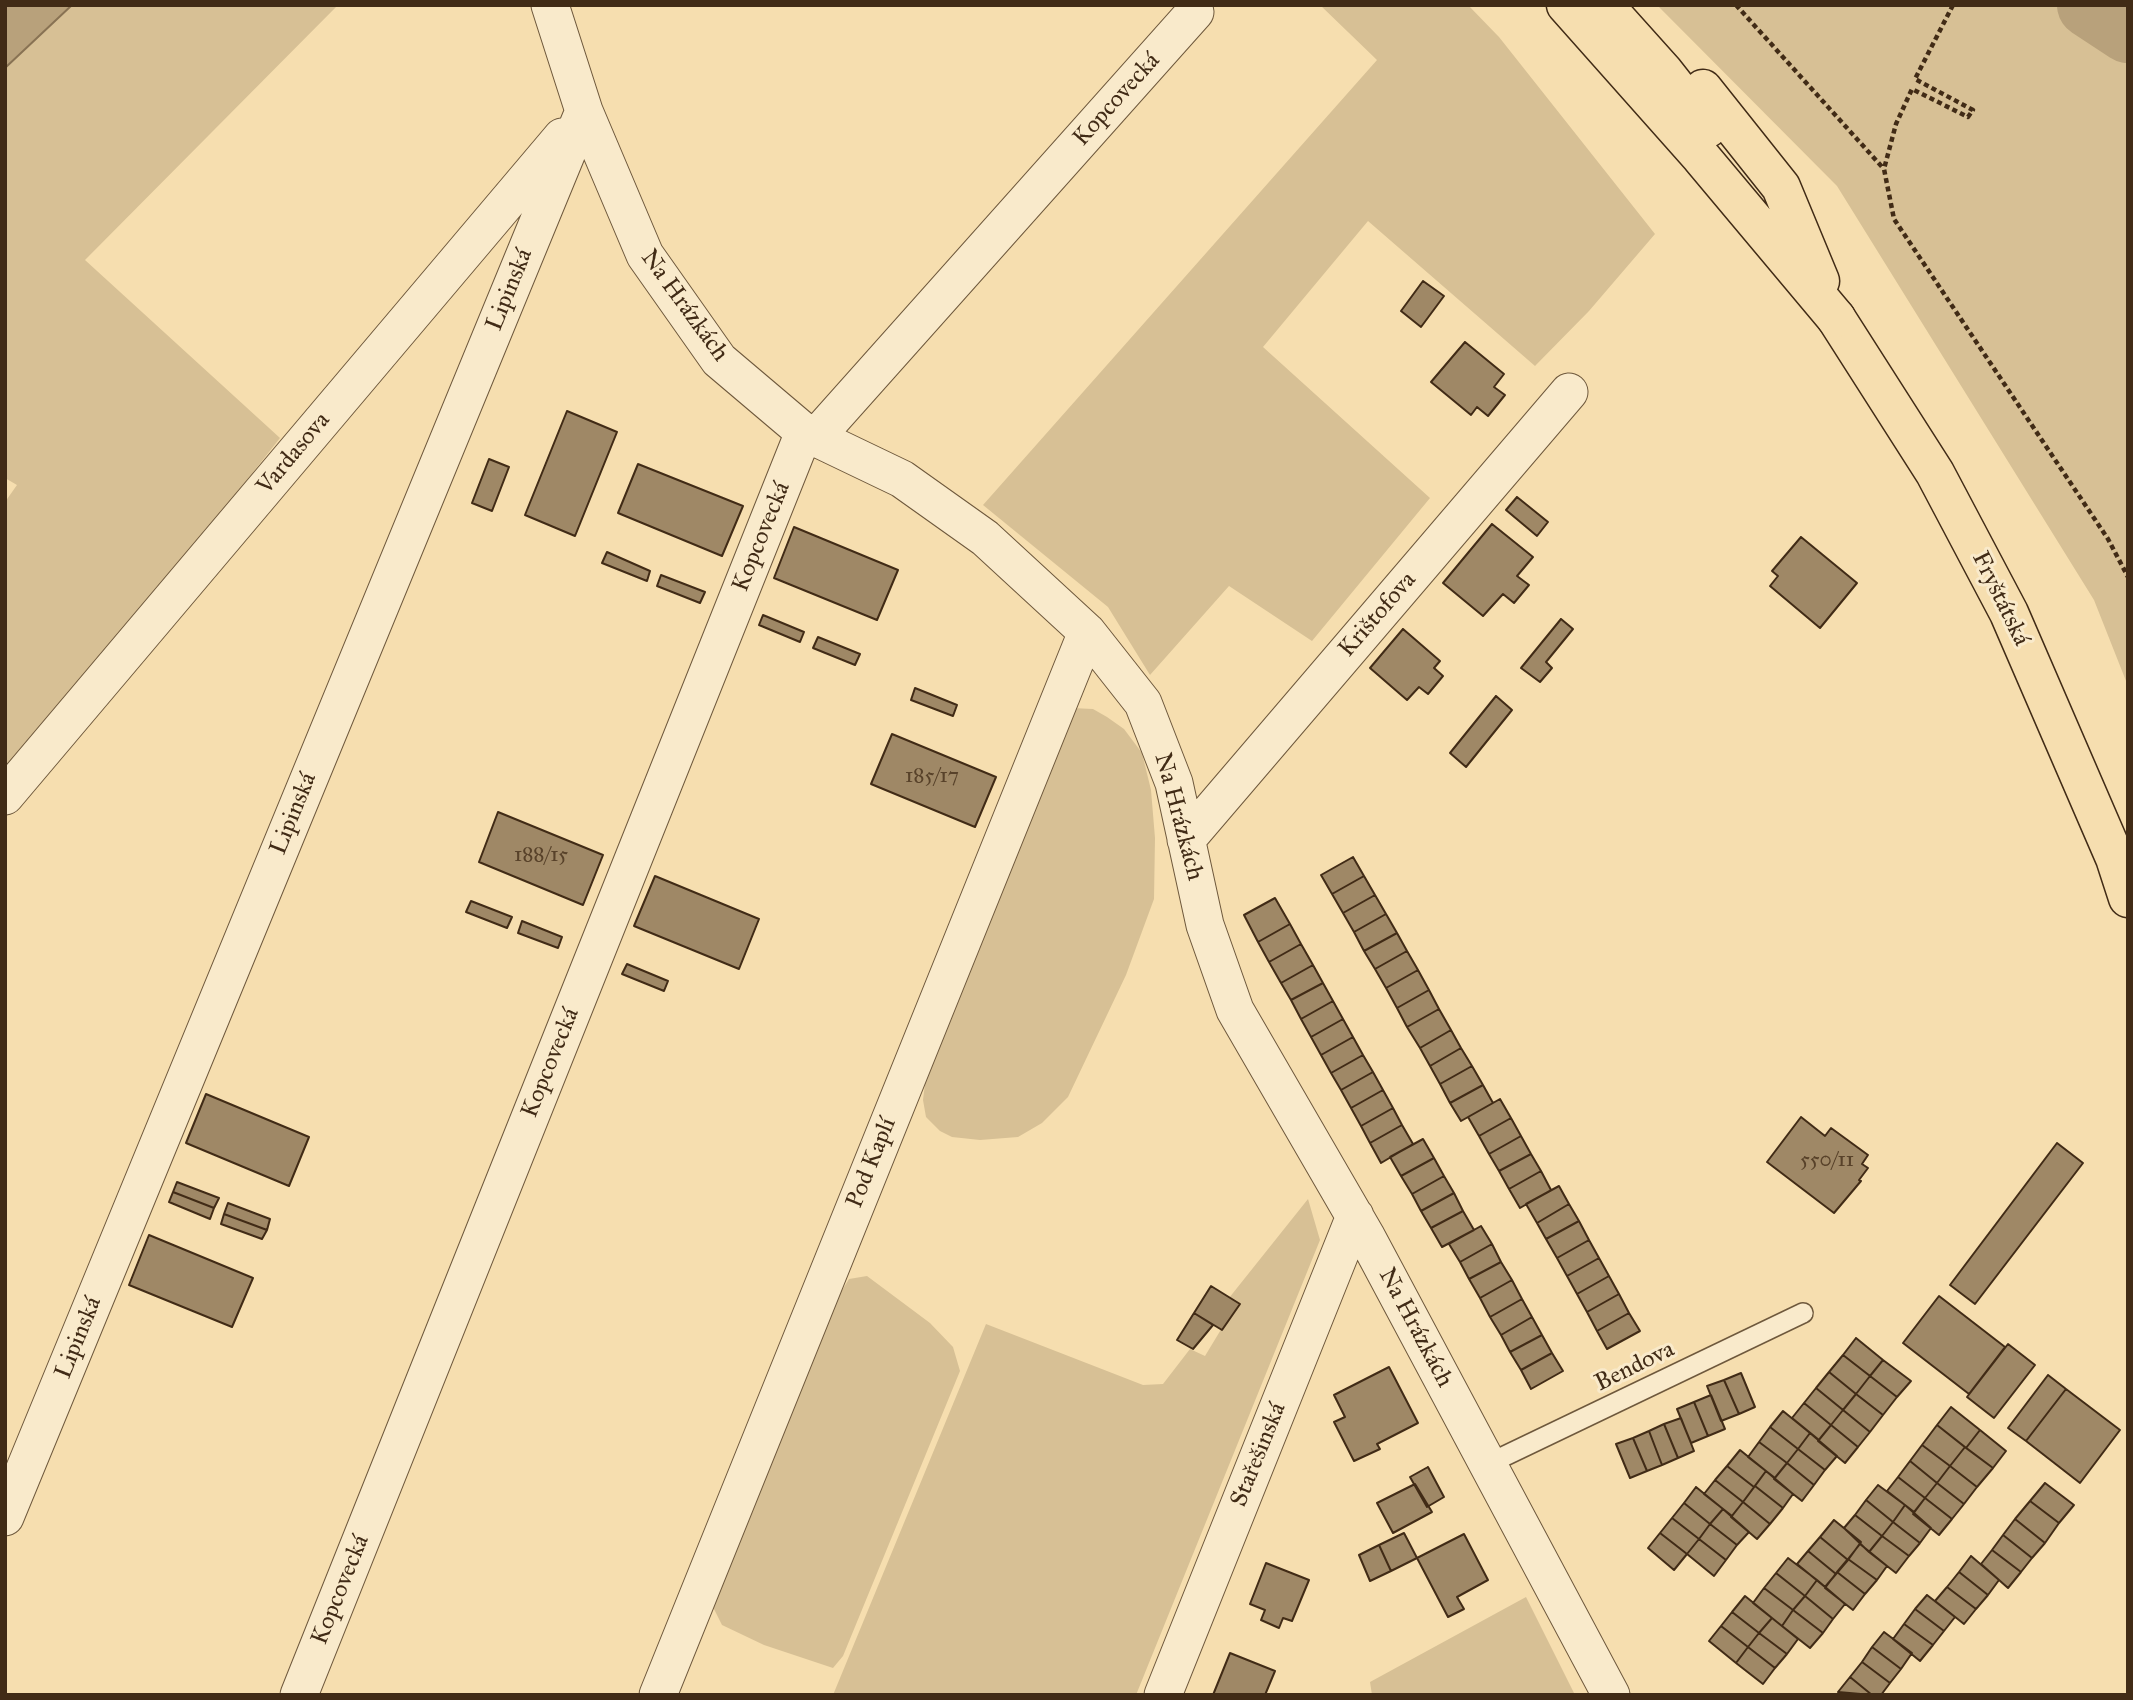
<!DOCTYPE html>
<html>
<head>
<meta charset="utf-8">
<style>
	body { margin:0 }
	#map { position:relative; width:2133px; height:1700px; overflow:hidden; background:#f6deaf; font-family:"IM FELL Great Primer",serif }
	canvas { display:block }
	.frame { position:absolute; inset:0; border:7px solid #412b16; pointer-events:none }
</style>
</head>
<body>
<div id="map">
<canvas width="2133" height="1700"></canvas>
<div class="frame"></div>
</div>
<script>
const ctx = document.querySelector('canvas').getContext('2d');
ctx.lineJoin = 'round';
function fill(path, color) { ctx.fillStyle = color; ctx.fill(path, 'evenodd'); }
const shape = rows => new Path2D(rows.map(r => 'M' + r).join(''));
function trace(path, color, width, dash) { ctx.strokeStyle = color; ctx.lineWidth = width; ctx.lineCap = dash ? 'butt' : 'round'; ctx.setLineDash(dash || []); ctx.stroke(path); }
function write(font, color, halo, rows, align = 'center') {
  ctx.font = font + ' "IM FELL Great Primer",serif'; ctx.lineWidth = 6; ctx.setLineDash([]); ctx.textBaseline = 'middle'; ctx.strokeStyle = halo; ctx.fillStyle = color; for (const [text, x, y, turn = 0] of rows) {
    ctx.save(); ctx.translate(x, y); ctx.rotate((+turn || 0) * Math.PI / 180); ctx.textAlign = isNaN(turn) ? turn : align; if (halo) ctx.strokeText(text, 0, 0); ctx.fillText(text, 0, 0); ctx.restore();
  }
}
const green = shape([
	[72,5,338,5,85,260,280,438,5,787,5,502,17,485,5,478,5,68],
	[1320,5,1468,5,1499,37,1655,234,1589,311,1535,366,1368,221,1263,347,1430,498,1312,641,1229,586,1150,675,1108,607,983,505,1377,60],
	[1657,5,2128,5,2128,686,2094,600,1837,186],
	[1072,708,1093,709,1107,717,1124,729,1142,753,1151,790,1155,838,1154,899,1126,975,1068,1097,1042,1123,1018,1137,980,1140,952,1137,940,1131,926,1117,923,1100,927,1068],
	[1308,1199,1320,1240,1136,1695,833,1695,986,1324,1143,1385,1163,1384,1190,1349,1205,1356,1237,1303,1229,1298],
	[867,1276,930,1323,953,1347,960,1371,843,1656,833,1668,764,1645,722,1625,713,1607,833,1305,849,1279],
	[1526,1597,1575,1695,1372,1695,1370,1682]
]);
const water = shape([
	[5,5,72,5,5,68,5,5]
]);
const river = shape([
	[2090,5,2128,30]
]);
const building = shape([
	[1423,281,1444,296,1421,327,1401,311,1423,281],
	[1465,342,1504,374,1494,387,1505,395,1488,416,1477,407,1471,415,1431,382,1465,342],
	[567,411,617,432,575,536,525,515,567,411],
	[489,459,509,467,492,511,472,503,489,459],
	[638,464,743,506,722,556,618,513,638,464],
	[1517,497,1548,522,1537,536,1506,510,1517,497],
	[1492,524,1533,557,1517,576,1529,585,1514,603,1503,594,1483,616,1443,583,1492,524],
	[794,527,898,570,877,620,774,578,794,527],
	[1801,537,1857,583,1820,628,1770,586,1778,576,1772,571,1801,537],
	[607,552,650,571,647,581,602,563,607,552],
	[661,575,705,592,700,603,657,586,661,575],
	[763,615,804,632,800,642,759,625,763,615],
	[1561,619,1573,629,1546,662,1552,668,1540,682,1521,668,1561,619],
	[1403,629,1440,661,1434,668,1443,676,1428,694,1419,687,1407,700,1370,668,1403,629],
	[818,637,860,654,855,665,813,648,818,637],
	[915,688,957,705,953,716,911,700,915,688],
	[1496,696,1512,710,1466,767,1450,753,1496,696],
	[892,734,996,777,975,827,871,784,892,734],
	[498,812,603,855,583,905,479,862,498,812],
	[1353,857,1364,876,1332,894,1321,875,1353,857],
	[655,876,759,919,739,969,634,926,655,876],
	[1364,876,1375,895,1343,913,1332,894,1364,876],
	[1375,895,1386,914,1354,932,1343,913,1375,895],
	[1275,898,1290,924,1258,942,1244,915,1275,898],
	[471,901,512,917,507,928,466,912,471,901],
	[1386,914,1397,933,1364,951,1354,932,1386,914],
	[522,921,562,937,558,948,518,933,522,921],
	[1290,924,1301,944,1269,962,1258,942,1290,924],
	[1397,933,1407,951,1375,969,1364,951,1397,933],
	[1301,944,1313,965,1281,983,1269,962,1301,944],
	[1407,951,1418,970,1386,988,1375,969,1407,951],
	[627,964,668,981,664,991,622,974,627,964],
	[1313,965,1323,983,1291,1000,1281,983,1313,965],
	[1418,970,1429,990,1397,1008,1386,988,1418,970],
	[1323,983,1333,1001,1301,1019,1291,1000,1323,983],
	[1429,990,1439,1009,1407,1027,1397,1008,1429,990],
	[1333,1001,1343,1019,1311,1037,1301,1019,1333,1001],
	[1439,1009,1451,1030,1420,1048,1407,1027,1439,1009],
	[1343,1019,1353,1037,1321,1055,1311,1037,1343,1019],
	[1451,1030,1461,1048,1430,1066,1420,1048,1451,1030],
	[1353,1037,1363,1055,1331,1073,1321,1055,1353,1037],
	[1461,1048,1472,1066,1440,1084,1430,1066,1461,1048],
	[1363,1055,1373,1072,1341,1090,1331,1073,1363,1055],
	[1472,1066,1483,1085,1450,1103,1440,1084,1472,1066],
	[1373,1072,1383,1090,1351,1108,1341,1090,1373,1072],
	[1483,1085,1493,1103,1461,1121,1450,1103,1483,1085],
	[1383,1090,1393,1108,1361,1126,1351,1108,1383,1090],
	[206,1094,309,1137,289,1186,186,1143,206,1094],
	[1500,1099,1511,1118,1479,1136,1468,1117,1500,1099],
	[1393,1108,1402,1125,1370,1143,1361,1126,1393,1108],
	[1801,1117,1825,1136,1831,1128,1868,1155,1862,1164,1868,1168,1859,1180,1861,1181,1834,1213,1767,1162,1801,1117],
	[1511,1118,1521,1136,1489,1154,1479,1136,1511,1118],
	[1402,1125,1413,1144,1381,1163,1370,1143,1402,1125],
	[1521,1136,1531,1154,1499,1171,1489,1154,1521,1136],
	[1423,1139,1434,1158,1401,1176,1390,1157,1423,1139],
	[2057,1143,2083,1163,1975,1304,1950,1285,2057,1143],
	[1531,1154,1541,1171,1509,1189,1499,1171,1531,1154],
	[1434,1158,1444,1176,1412,1194,1401,1176,1434,1158],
	[1541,1171,1551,1190,1520,1208,1509,1189,1541,1171],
	[1444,1176,1454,1193,1421,1211,1412,1194,1444,1176],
	[177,1182,219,1198,214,1208,173,1192,177,1182],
	[1559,1186,1569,1204,1537,1223,1526,1204,1559,1186],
	[173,1192,214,1208,210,1219,169,1202,173,1192],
	[1454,1193,1463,1211,1431,1228,1421,1211,1454,1193],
	[228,1203,270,1219,267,1230,224,1214,228,1203],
	[1569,1204,1579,1221,1546,1239,1537,1223,1569,1204],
	[1463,1211,1474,1230,1442,1247,1431,1228,1463,1211],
	[224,1214,267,1230,262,1239,221,1224,224,1214],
	[1579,1221,1589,1240,1557,1258,1546,1239,1579,1221],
	[1481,1226,1492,1244,1460,1262,1449,1244,1481,1226],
	[149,1235,253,1278,232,1327,129,1285,149,1235],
	[1589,1240,1599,1258,1567,1276,1557,1258,1589,1240],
	[1492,1244,1501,1262,1469,1279,1460,1262,1492,1244],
	[1599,1258,1609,1276,1577,1294,1567,1276,1599,1258],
	[1501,1262,1512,1280,1480,1298,1469,1279,1501,1262],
	[1609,1276,1619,1294,1587,1312,1577,1294,1609,1276],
	[1512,1280,1522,1299,1490,1317,1480,1298,1512,1280],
	[1211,1286,1240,1304,1222,1330,1194,1313,1211,1286],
	[1619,1294,1629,1313,1597,1331,1587,1312,1619,1294],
	[1939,1296,2005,1347,1969,1394,1903,1343,1939,1296],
	[1522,1299,1532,1317,1501,1335,1490,1317,1522,1299],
	[1194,1313,1213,1325,1193,1349,1177,1340,1194,1313],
	[1629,1313,1640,1331,1607,1349,1597,1331,1629,1313],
	[1532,1317,1542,1335,1510,1352,1501,1335,1532,1317],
	[1542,1335,1552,1353,1521,1370,1510,1352,1542,1335],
	[1856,1338,1883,1360,1870,1376,1843,1355,1856,1338],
	[2008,1344,2035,1365,1994,1418,1967,1397,2008,1344],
	[1552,1353,1563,1371,1531,1389,1521,1370,1552,1353],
	[1843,1355,1870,1376,1856,1394,1829,1372,1843,1355],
	[1883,1360,1911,1381,1897,1397,1870,1376,1883,1360],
	[1389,1367,1418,1423,1377,1444,1380,1449,1354,1461,1334,1422,1345,1417,1334,1395,1389,1367],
	[1829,1372,1856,1394,1843,1410,1816,1388,1829,1372],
	[1741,1373,1755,1407,1739,1414,1724,1380,1741,1373],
	[2048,1375,2066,1389,2026,1441,2008,1428,2048,1375],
	[1870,1376,1897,1397,1883,1415,1856,1394,1870,1376],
	[1724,1380,1739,1414,1721,1421,1707,1386,1724,1380],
	[1816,1388,1843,1410,1831,1425,1804,1403,1816,1388],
	[2066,1389,2120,1430,2080,1483,2026,1441,2066,1389],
	[1856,1394,1883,1415,1870,1432,1843,1410,1856,1394],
	[1711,1395,1725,1429,1708,1436,1694,1402,1711,1395],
	[1694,1402,1708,1436,1691,1443,1677,1409,1694,1402],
	[1804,1403,1831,1425,1819,1440,1792,1418,1804,1403],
	[1951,1407,1980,1430,1966,1448,1937,1425,1951,1407],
	[1843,1410,1870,1432,1858,1447,1831,1425,1843,1410],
	[1783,1411,1810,1433,1798,1449,1770,1427,1783,1411],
	[1681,1418,1694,1451,1678,1458,1664,1424,1681,1418],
	[1664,1424,1678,1458,1662,1465,1649,1431,1664,1424],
	[1831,1425,1858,1447,1845,1463,1818,1441,1831,1425],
	[1937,1425,1965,1447,1950,1466,1922,1445,1937,1425],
	[1770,1427,1798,1449,1787,1463,1759,1442,1770,1427],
	[1980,1430,2006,1451,1993,1468,1966,1448,1980,1430],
	[1649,1431,1662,1465,1647,1471,1633,1438,1649,1431],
	[1810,1433,1837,1456,1825,1470,1798,1449,1810,1433],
	[1633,1438,1647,1471,1630,1478,1616,1444,1633,1438],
	[1759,1442,1787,1463,1775,1478,1748,1457,1759,1442],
	[1922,1445,1950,1466,1937,1483,1910,1461,1922,1445],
	[1965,1447,1993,1468,1977,1487,1950,1466,1965,1447],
	[1798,1449,1825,1470,1814,1485,1787,1463,1798,1449],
	[1740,1450,1766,1471,1754,1487,1727,1466,1740,1450],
	[1910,1461,1937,1483,1925,1498,1898,1477,1910,1461],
	[1787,1463,1814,1485,1802,1501,1774,1479,1787,1463],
	[1727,1466,1754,1487,1743,1502,1715,1480,1727,1466],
	[1950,1466,1977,1487,1964,1504,1937,1483,1950,1466],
	[1428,1467,1444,1497,1427,1507,1410,1477,1428,1467],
	[1766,1471,1793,1494,1783,1508,1755,1486,1766,1471],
	[1898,1477,1925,1498,1914,1512,1887,1491,1898,1477],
	[1715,1480,1743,1502,1732,1516,1704,1494,1715,1480],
	[1937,1483,1964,1504,1952,1519,1925,1498,1937,1483],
	[2045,1483,2074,1505,2059,1523,2030,1501,2045,1483],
	[1415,1484,1432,1512,1393,1533,1377,1503,1415,1484],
	[1878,1485,1905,1505,1893,1522,1866,1500,1878,1485],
	[1755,1486,1783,1508,1770,1524,1743,1502,1755,1486],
	[1696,1487,1723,1509,1710,1524,1684,1503,1696,1487],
	[1925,1498,1952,1519,1939,1535,1913,1514,1925,1498],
	[1866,1500,1893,1522,1882,1536,1855,1515,1866,1500],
	[2030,1501,2059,1523,2045,1543,2015,1519,2030,1501],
	[1743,1502,1770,1524,1757,1539,1731,1517,1743,1502],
	[1684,1503,1710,1524,1699,1539,1672,1518,1684,1503],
	[1905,1505,1931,1528,1920,1543,1893,1522,1905,1505],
	[1723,1509,1749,1532,1737,1545,1710,1524,1723,1509],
	[1855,1515,1882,1536,1869,1552,1844,1528,1855,1515],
	[1672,1518,1699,1539,1687,1554,1660,1533,1672,1518],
	[2015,1519,2045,1543,2032,1558,2003,1535,2015,1519],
	[1834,1520,1861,1542,1848,1560,1820,1537,1834,1520],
	[1893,1522,1920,1543,1909,1556,1882,1536,1893,1522],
	[1710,1524,1737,1545,1726,1560,1699,1539,1710,1524],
	[1404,1533,1417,1558,1391,1571,1379,1545,1404,1533],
	[1660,1533,1687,1554,1674,1570,1648,1548,1660,1533],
	[1464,1534,1488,1580,1457,1597,1464,1609,1448,1617,1417,1558,1464,1534],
	[2003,1535,2032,1558,2021,1572,1992,1550,2003,1535],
	[1882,1536,1909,1556,1896,1573,1869,1552,1882,1536],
	[1820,1537,1848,1560,1836,1574,1808,1551,1820,1537],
	[1699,1539,1726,1560,1714,1576,1687,1554,1699,1539],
	[1860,1544,1887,1566,1877,1580,1848,1559,1860,1544],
	[1379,1545,1391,1571,1370,1581,1359,1555,1379,1545],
	[1992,1550,2021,1572,2008,1588,1981,1564,1992,1550],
	[1808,1551,1836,1574,1825,1587,1797,1564,1808,1551],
	[1971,1556,1999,1580,1988,1595,1959,1572,1971,1556],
	[1788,1558,1817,1580,1805,1596,1776,1573,1788,1558],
	[1848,1559,1877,1580,1865,1594,1837,1572,1848,1559],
	[1266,1563,1309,1580,1292,1621,1283,1618,1279,1628,1261,1620,1265,1610,1250,1604,1266,1563],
	[1837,1572,1865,1594,1853,1610,1825,1588,1837,1572],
	[1959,1572,1988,1595,1976,1609,1947,1587,1959,1572],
	[1776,1573,1805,1596,1793,1610,1764,1588,1776,1573],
	[1817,1580,1845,1604,1833,1619,1805,1596,1817,1580],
	[1947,1587,1976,1609,1964,1624,1935,1601,1947,1587],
	[1764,1588,1793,1610,1782,1626,1753,1603,1764,1588],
	[1927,1595,1955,1617,1944,1631,1915,1609,1927,1595],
	[1745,1596,1772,1618,1759,1633,1732,1612,1745,1596],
	[1805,1596,1833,1619,1823,1633,1793,1610,1805,1596],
	[1915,1609,1944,1631,1933,1645,1904,1624,1915,1609],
	[1793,1610,1823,1633,1810,1648,1782,1626,1793,1610],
	[1732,1612,1759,1633,1748,1647,1721,1626,1732,1612],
	[1772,1618,1798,1639,1787,1654,1759,1633,1772,1618],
	[1904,1624,1933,1645,1920,1661,1893,1639,1904,1624],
	[1721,1626,1748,1647,1736,1663,1709,1641,1721,1626],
	[1884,1632,1912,1653,1901,1669,1872,1647,1884,1632],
	[1759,1633,1787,1654,1775,1668,1748,1647,1759,1633],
	[1748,1647,1775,1668,1763,1684,1736,1663,1748,1647],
	[1872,1647,1901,1669,1890,1683,1862,1662,1872,1647],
	[1230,1653,1275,1671,1265,1695,1213,1695,1230,1653],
	[1862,1662,1890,1683,1881,1695,1872,1695,1850,1677,1862,1662],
	[1850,1677,1872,1695,1838,1692,1850,1677]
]);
const path = shape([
	[1736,5,1884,169],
	[1953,5,1915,79,1973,110,1968,117,1912,89,1896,124,1884,169,1894,219,2108,539,2128,577]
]);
const lane = shape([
	[1488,1464,1803,1313]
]);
const street = shape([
	[550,5,584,111,645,255,719,360,804,432,902,479,985,538,1087,632,1143,703,1174,783,1205,925,1235,1010,1366,1236,1611,1695],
	[816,437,1195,12],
	[5,796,562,137],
	[1186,840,1569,392],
	[5,1517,584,111],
	[299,1695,804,432],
	[658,1695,1087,632],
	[1163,1695,1355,1216]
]);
const primary = shape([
	[1836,318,1935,473,2009,613,2115,858,2128,898]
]);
const highway = shape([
	[1566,5,1701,157,1836,318],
	[1604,5,1664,72,1708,128],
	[1703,89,1781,187,1820,281]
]);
const numberNames = [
	["185/17",932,777],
	["188/15",541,856],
	["550/11",1827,1161]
];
const streetNames = [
	["Kopcovecká",1117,100,-48],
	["Lipinská",510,290,-68],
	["Na Hrázkách",684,306,54],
	["Vardasova",294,454,-50],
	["Kopcovecká",762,537,-68],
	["Fryštátská",2000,599,64],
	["Krištofova",1378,615,-49],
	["Lipinská",294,814,-68],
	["Na Hrázkách",1178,817,75],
	["Kopcovecká",551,1063,-68],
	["Pod Kaplí",872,1163,-68],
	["Na Hrázkách",1415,1328,62],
	["Lipinská",79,1338,-68],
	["Bendova",1635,1367,-26],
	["Stařešinská",1259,1455,-68],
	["Kopcovecká",341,1590,-68]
];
fill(green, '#d7c095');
fill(water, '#b8a17b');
trace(water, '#887253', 2);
trace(river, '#b8a17b', 66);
fill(building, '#9f8866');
trace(building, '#412b16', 2);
trace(lane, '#6e583c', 22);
trace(street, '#6e583c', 39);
trace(primary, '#412b16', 41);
trace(highway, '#412b16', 41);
trace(path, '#412b16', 4.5, [5, 3.5]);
trace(lane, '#f9eacb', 19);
trace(street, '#f9eacb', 37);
trace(primary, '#f6deaf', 38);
trace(highway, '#f6deaf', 38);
write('21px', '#58422a', null, numberNames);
write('24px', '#412b16', '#f9eacb', streetNames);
</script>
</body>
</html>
